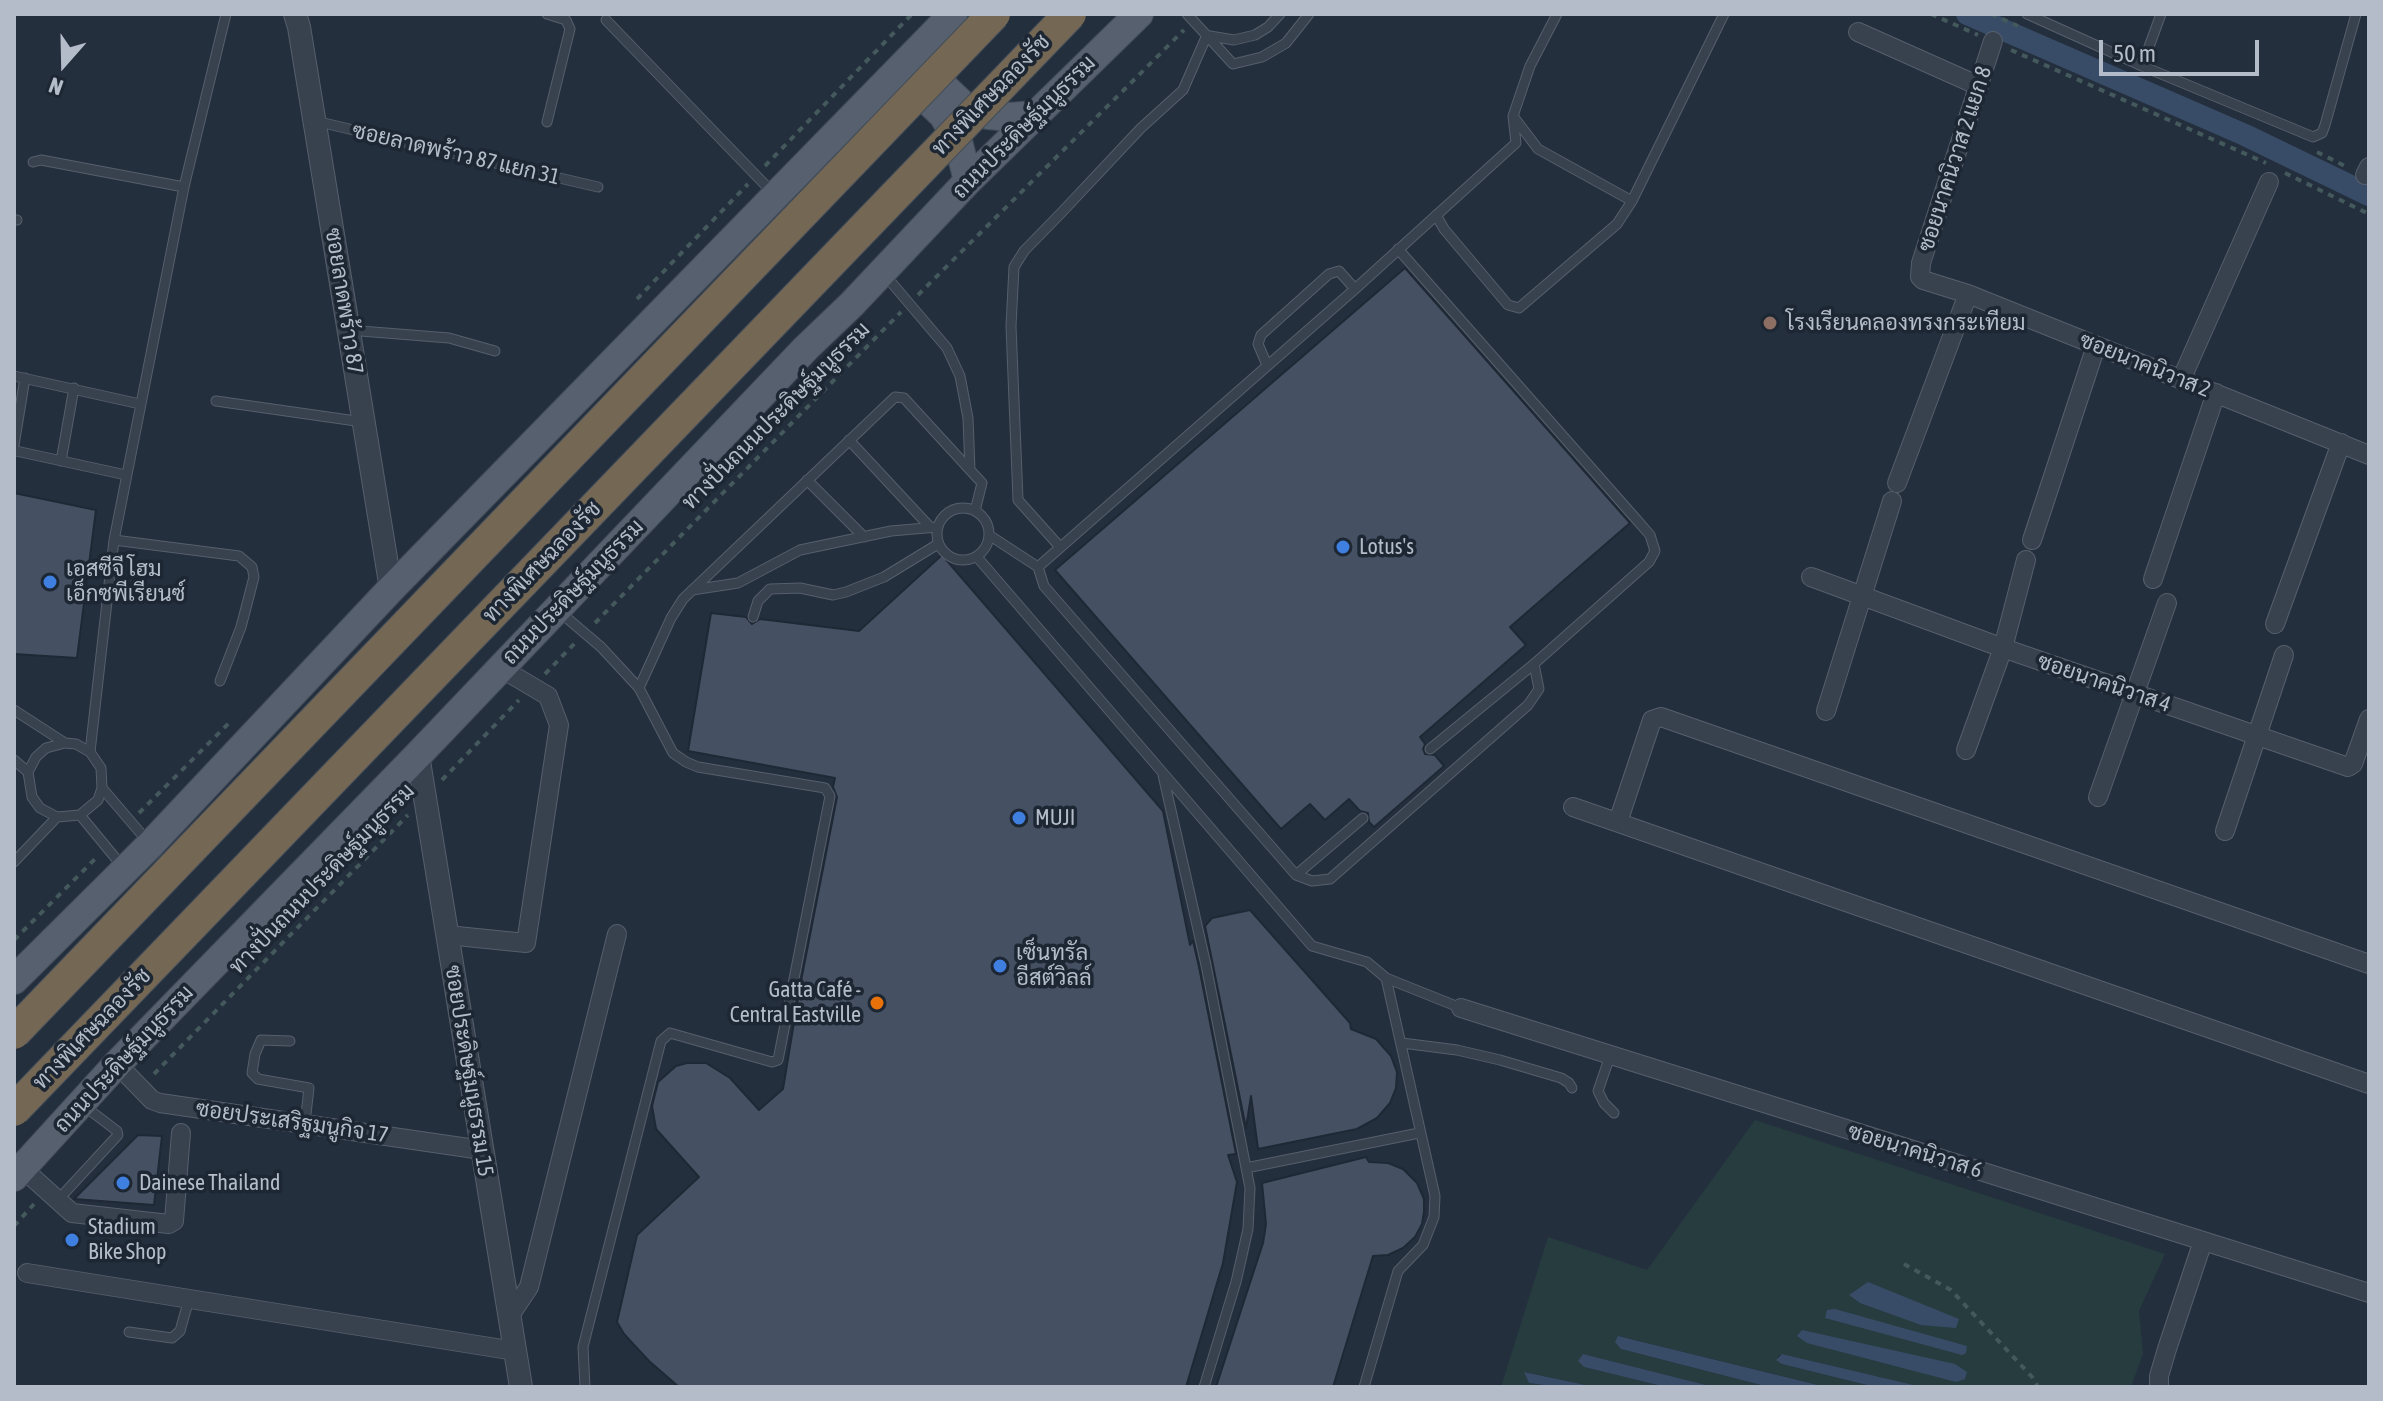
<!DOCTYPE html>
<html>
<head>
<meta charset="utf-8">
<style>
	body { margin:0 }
	#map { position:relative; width:2383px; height:1401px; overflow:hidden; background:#242f3e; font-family:"Asap Condensed",sans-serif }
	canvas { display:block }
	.frame { position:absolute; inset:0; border:16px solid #b4bcc9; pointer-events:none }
	.north { position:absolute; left:24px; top:24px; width:80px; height:80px; -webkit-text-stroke:6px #1d2633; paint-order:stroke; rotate:200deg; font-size:22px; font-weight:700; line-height:32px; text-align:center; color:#b4bcc9 }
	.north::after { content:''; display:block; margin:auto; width:28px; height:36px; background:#b4bcc9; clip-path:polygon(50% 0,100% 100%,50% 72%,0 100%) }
	.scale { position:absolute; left:2099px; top:40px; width:160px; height:36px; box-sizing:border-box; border:4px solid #b4bcc9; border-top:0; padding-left:10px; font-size:24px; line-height:28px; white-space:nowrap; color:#b4bcc9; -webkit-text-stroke:6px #1d2633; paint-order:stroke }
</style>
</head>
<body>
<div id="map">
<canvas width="2383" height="1401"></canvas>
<div class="frame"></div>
<div class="north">N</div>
<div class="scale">50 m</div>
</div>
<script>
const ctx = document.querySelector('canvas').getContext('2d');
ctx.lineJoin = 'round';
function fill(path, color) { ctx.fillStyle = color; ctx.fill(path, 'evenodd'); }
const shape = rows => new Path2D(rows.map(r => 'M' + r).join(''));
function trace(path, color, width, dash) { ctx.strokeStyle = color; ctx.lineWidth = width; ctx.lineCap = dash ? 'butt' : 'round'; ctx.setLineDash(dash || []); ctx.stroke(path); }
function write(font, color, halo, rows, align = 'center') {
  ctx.font = font + ' "Asap Condensed",Sarabun,sans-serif'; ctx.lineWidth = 7; ctx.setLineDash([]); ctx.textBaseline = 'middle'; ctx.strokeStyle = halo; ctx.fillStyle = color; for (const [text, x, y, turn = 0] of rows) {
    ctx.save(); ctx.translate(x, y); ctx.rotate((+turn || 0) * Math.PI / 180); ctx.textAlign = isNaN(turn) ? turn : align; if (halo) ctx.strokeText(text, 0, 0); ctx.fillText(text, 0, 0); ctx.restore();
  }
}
const green = shape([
	[1755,1120,2165,1254,2139,1311,2143,1354,2131,1387,1922,1387,1782,1354,1777,1357,1782,1364,1875,1387,1826,1387,1619,1336,1621,1349,1769,1387,1714,1387,1583,1354,1584,1367,1666,1387,1595,1387,1525,1372,1529,1383,1559,1387,1501,1387,1548,1237,1647,1270]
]);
const water = shape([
	[1868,1282,1959,1319,1956,1328,1921,1325,1860,1303,1849,1295],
	[1835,1309,1967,1346,1966,1353,1962,1355,1825,1318,1827,1310],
	[1802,1330,1955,1364,1967,1372,1965,1379,1956,1382,1807,1343,1797,1336],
	[1618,1336,1826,1387,1769,1387,1621,1349,1615,1342],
	[1583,1354,1714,1387,1666,1387,1584,1367,1578,1361],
	[1782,1354,1922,1387,1875,1387,1782,1364,1776,1360],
	[1524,1372,1595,1387,1559,1387,1529,1383]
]);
const canal = shape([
	[1967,14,2245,135,2369,195]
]);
const building = shape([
	[1405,268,1630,523,1510,627,1526,645,1420,737,1425,744,1423,749,1425,754,1435,755,1444,766,1374,827,1369,822,1368,813,1360,811,1349,799,1325,820,1310,804,1281,829,1055,570,1405,268],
	[14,493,96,510,77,658,14,654,14,493],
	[942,555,1163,811,1190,945,1193,941,1199,967,1236,1154,1228,1155,1237,1182,1223,1263,1186,1387,679,1387,649,1361,624,1334,617,1322,637,1235,699,1177,656,1129,652,1106,658,1082,676,1066,687,1063,706,1063,730,1078,759,1110,783,1089,800,986,837,797,833,787,835,778,688,751,711,613,746,617,752,624,760,619,859,631,942,555],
	[1250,910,1350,1023,1351,1029,1376,1039,1391,1056,1397,1072,1396,1088,1390,1103,1377,1118,1357,1129,1258,1149,1251,1096,1246,1128,1205,926,1212,918,1250,910],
	[138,1135,162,1136,154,1205,74,1199,138,1135],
	[1366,1157,1369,1162,1388,1163,1403,1169,1417,1183,1424,1199,1424,1212,1422,1224,1415,1237,1403,1248,1388,1255,1373,1256,1333,1387,1216,1387,1263,1243,1266,1224,1262,1183,1366,1157]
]);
const path = shape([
	[1931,14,1978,35],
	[1991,14,2018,26],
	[2011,50,2266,163],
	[2317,152,2349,168],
	[765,166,912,14],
	[2285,173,2369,214],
	[918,295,1184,30],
	[637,299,748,184],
	[595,623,901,312],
	[545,674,575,643],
	[442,780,519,700],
	[139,813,229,723],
	[14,940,97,857],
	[154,1074,408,815],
	[14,1226,34,1204],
	[1904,1264,1951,1290,2033,1378,2038,1387]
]);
const service = shape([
	[1187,14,1233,64,1262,57,1286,43,1309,14],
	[2027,14,2142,66,2161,14],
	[606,20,773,193],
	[1210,36,1234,40,1255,35,1268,27,1280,14],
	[2142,66,2313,137,2322,133,2325,125,2356,14],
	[1513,116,1538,149,1632,201],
	[315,121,598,187],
	[547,122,570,29,566,20,547,14],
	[33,162,41,160,184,187],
	[1436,215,1444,229,1508,305,1519,308,1617,224,1632,201,1724,14],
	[14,220,17,220],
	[1398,249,1636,519,1650,535,1655,551,1649,562,1534,664,1430,749],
	[885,275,947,348,960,376,968,418,970,470,982,483,975,511],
	[348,330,449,338,495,351],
	[1267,365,1258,344,1261,335,1329,274,1339,271,1355,289],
	[14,376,140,404],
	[216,401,363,422],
	[849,440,930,527],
	[14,445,25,378],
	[14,448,16,451,126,475],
	[61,461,74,388],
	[807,480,864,537],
	'937 534a26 26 0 1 1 52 0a26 26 0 1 1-52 0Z',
	[989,535,1038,567,1044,586,1296,875,1312,881,1330,879,1528,705,1539,689,1534,664],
	[114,540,239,556,252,567,254,577,241,627,220,681],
	[1060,547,1018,500,1011,326,1014,267,1024,251,1062,212,1141,128,1183,90,1207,35],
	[977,557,1312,946,1367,962,1386,978,1435,1196,1434,1217,1423,1245,1398,1271,1364,1387],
	[1038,567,1355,289,1516,143,1513,116,1530,66,1557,14],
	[692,590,738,583,800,550,891,531,937,527],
	[561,613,601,647,639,688,673,753,686,762,698,767,825,788,830,796,778,1060,772,1062,670,1033,661,1041,583,1347,585,1387],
	[753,617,758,601,770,589,800,588,833,595,846,592,884,577,938,544],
	[639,688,671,618,683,599,895,397,904,398,970,470],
	[14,710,65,743],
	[90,752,114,540,184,187,226,14],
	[14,760,28,772],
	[1163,775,1206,965,1250,1188,1248,1229,1236,1282,1204,1387],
	[102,788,149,843],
	[80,815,122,866],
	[14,862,57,817,80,815,98,800,102,788,101,768,90,752,76,744,65,743,46,748,36,757,28,772,32,797,40,808,57,817],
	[1296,875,1363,818],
	[1386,978,1461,1008],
	[290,1041,261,1040,255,1054,252,1073,258,1079,309,1088,305,1123],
	[1402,1043,1457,1050,1500,1060,1561,1078,1569,1083,1572,1088],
	[1610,1056,1598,1091,1604,1103,1614,1113],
	[1246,1168,1419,1133],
	[57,1201,118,1135,117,1131,83,1105],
	[129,1332,172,1338,180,1331,189,1299]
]);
const minor = shape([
	[1858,32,1979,86],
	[1993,41,1921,263,1920,277,1923,280,1968,294,2369,455],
	[2365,175,2369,167],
	[2181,380,2269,182],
	[1897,483,1968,294],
	[2032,540,2096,346],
	[1811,577,2003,648,2348,767,2353,764,2369,719],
	[2153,579,2216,393],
	[2275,624,2341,443],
	[1826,711,1892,501],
	[1966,750,2003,648,2026,560],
	[2098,797,2167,603],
	[1573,807,2369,1084],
	[1618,822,1652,720,1661,717,2369,964],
	[2225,831,2284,655],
	[447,935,526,943,559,725,548,696,499,667],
	[1461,1008,2369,1293],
	[117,1064,152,1100,160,1103,482,1150],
	[22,1168,72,1213,169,1224,174,1221,181,1133],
	[27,1273,515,1351],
	[509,1317,529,1287,617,934],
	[2159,1387,2159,1376,2167,1349,2203,1241]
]);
const tertiary = shape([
	[295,14,299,27,391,589],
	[418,755,521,1387]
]);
const primary = shape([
	[933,55,944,87,963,105,988,115,1009,117,1035,115],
	[896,91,903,89,924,97,943,115,958,141,968,181],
	[14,980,151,844,391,589,953,14],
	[14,1177,117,1064,418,755,806,348,852,304,968,181,1139,14]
]);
const motorwayBridge = shape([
	[14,1033,994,14],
	[14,1110,1070,14]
]);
const markers = [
	[1770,323,8,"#8d6e63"],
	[1343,547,8,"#3f7fe0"],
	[50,582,8,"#3f7fe0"],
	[1019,818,8,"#3f7fe0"],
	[1000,966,8,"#3f7fe0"],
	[877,1003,8,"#e8710a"],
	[123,1183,8,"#3f7fe0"],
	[72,1240,8,"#3f7fe0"]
];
const streetNames = [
	["ทางพิเศษฉลองรัช",991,95,-46],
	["ถนนประดิษฐ์มนูธรรม",1024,127,-45],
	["ซอยลาดพร้าว 87 แยก 31",456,154,13],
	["ซอยนาคนิวาส 2 แยก 8",1955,159,-72],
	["ซอยลาดพร้าว 87",344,301,81],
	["ซอยนาคนิวาส 2",2145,365,22],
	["ทางปั่นถนนประดิษฐ์มนูธรรม",776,416,-45],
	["ทางพิเศษฉลองรัช",542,562,-46],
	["ถนนประดิษฐ์มนูธรรม",573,592,-46],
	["ซอยนาคนิวาส 4",2104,683,19],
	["ทางปั่นถนนประดิษฐ์มนูธรรม",322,879,-46],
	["ทางพิเศษฉลองรัช",92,1029,-46],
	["ถนนประดิษฐ์มนูธรรม",124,1059,-47],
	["ซอยประดิษฐ์มนูธรรม 15",469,1071,81],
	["ซอยประเสริฐมนูกิจ 17",292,1122,8],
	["ซอยนาคนิวาส 6",1915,1151,17]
];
const poiNames = [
	["โรงเรียนคลองทรงกระเทียม",1786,323],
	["Lotus's",1359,547],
	["เอสซีจี โฮม",66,569],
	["เอ็กซพีเรียนซ์",66,594],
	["MUJI",1035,818],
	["เซ็นทรัล",1016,953],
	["อีสต์วิลล์",1016,978],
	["Gatta Café -",861,990,"right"],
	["Central Eastville",861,1015,"right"],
	["Dainese Thailand",139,1183],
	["Stadium",88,1227],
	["Bike Shop",88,1252]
];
fill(green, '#263c3f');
fill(water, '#394c67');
trace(canal, '#394c67', 22);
fill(building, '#455162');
trace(building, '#1f2835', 2);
trace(service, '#565f6c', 11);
trace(minor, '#565f6c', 20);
trace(tertiary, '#565f6c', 24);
trace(primary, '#414a57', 30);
trace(path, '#44595c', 4, [6, 6]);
trace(service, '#38414e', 9);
trace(minor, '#38414e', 18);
trace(tertiary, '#38414e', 22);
trace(primary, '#56606e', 28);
trace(motorwayBridge, '#434c59', 34, []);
trace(motorwayBridge, '#746855', 32);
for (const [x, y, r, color] of markers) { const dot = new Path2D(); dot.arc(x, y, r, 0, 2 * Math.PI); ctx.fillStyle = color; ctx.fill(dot); trace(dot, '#1d2633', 3); }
write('22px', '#b4bcc9', '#1d2633', streetNames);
write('22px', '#b4bcc9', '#1d2633', poiNames, 'left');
</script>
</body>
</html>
